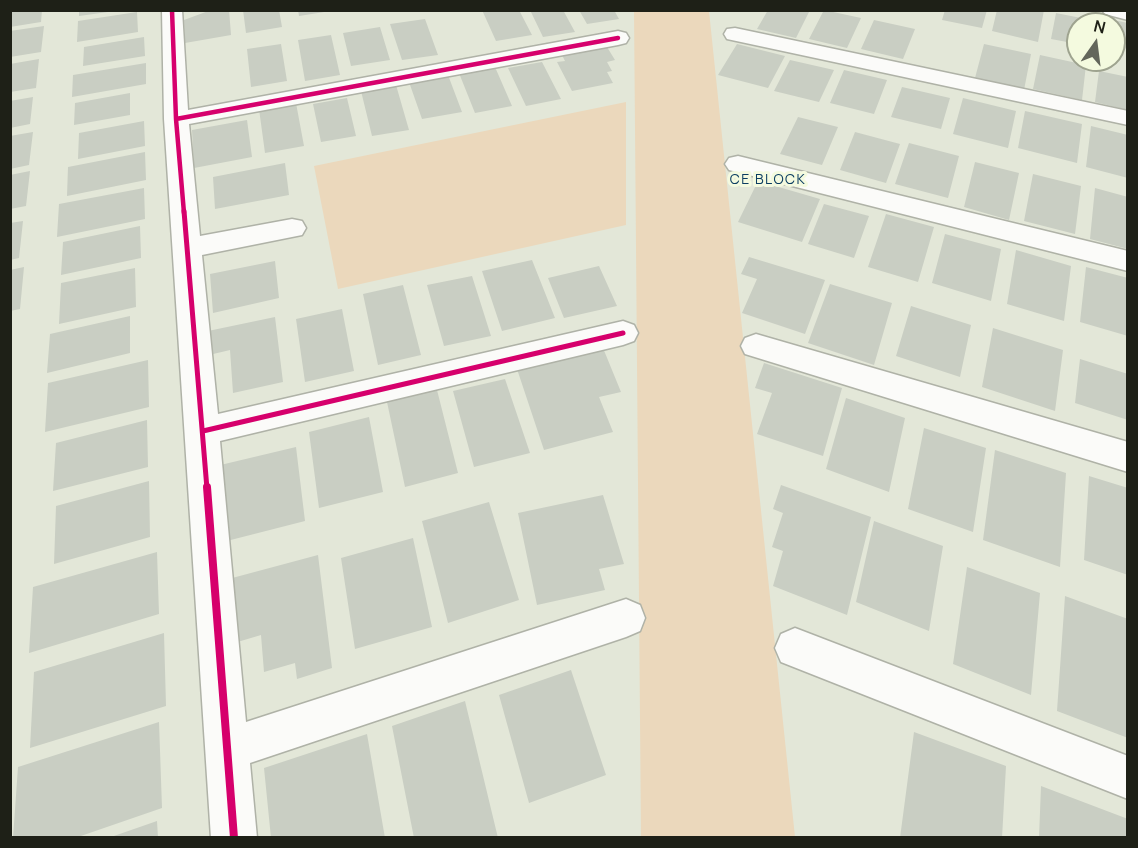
<!DOCTYPE html>
<html>
<head>
<meta charset="utf-8">
<style>
	body { margin:0 }
	#map { position:relative; width:1138px; height:848px; overflow:hidden; background:#e3e7d8; font-family:Manrope,sans-serif }
	canvas { display:block }
	.frame { position:absolute; inset:0; border:12px solid #1e2017; pointer-events:none }
	.north { position:absolute; left:1066px; top:12px; width:60px; height:60px; box-sizing:border-box; background:#f4fadf; border:2px solid #9ea38f; border-radius:50%; rotate:14deg; font-size:16px; font-weight:700; line-height:24px; text-align:center; color:#1e2017 }
	.north::after { content:''; display:block; margin:auto; width:21px; height:27px; background:#63665b; clip-path:polygon(50% 0,100% 100%,50% 72%,0 100%) }
</style>
</head>
<body>
<div id="map">
<canvas width="1138" height="848"></canvas>
<div class="frame"></div>
<div class="north">N</div>
</div>
<script>
const ctx = document.querySelector('canvas').getContext('2d');
ctx.lineJoin = 'round';
function fill(path, color) { ctx.fillStyle = color; ctx.fill(path, 'evenodd'); }
const shape = rows => new Path2D(rows.map(r => 'M' + r).join(''));
function trace(path, color, width, dash) { ctx.strokeStyle = color; ctx.lineWidth = width; ctx.lineCap = dash ? 'butt' : 'round'; ctx.setLineDash(dash || []); ctx.stroke(path); }
function write(font, color, halo, rows, align = 'center') {
  ctx.font = font + ' Manrope,sans-serif'; ctx.lineWidth = 6; ctx.setLineDash([]); ctx.textBaseline = 'middle'; ctx.strokeStyle = halo; ctx.fillStyle = color; for (const [text, x, y, turn = 0] of rows) {
    ctx.save(); ctx.translate(x, y); ctx.rotate((+turn || 0) * Math.PI / 180); ctx.textAlign = isNaN(turn) ? turn : align; if (halo) ctx.strokeText(text, 0, 0); ctx.fillText(text, 0, 0); ctx.restore();
  }
}
const green = shape([
	[634,11,709,11,795,837,641,837],
	[626,102,626,225,338,289,314,166]
]);
const building = shape([
	[10,10,42,10,41,22,10,27],
	[79,10,108,10,108,12,79,16],
	[211,10,229,10,231,35,185,43,184,20],
	[243,10,279,10,282,27,246,33],
	[298,10,324,10,324,12,299,16],
	[482,10,519,10,532,35,496,41],
	[530,10,563,10,575,32,543,37],
	[579,10,614,10,619,19,587,24],
	[768,10,810,10,796,38,757,29],
	[824,10,861,18,847,48,809,39],
	[945,10,987,10,982,28,942,20],
	[997,10,1044,10,1038,42,992,31],
	[137,12,138,32,77,42,78,21],
	[1056,13,1096,21,1096,24,1078,24,1078,44,1051,39],
	[425,19,438,55,402,60,390,24],
	[1109,19,1128,23,1128,49,1114,46,1114,24,1109,24],
	[874,20,915,29,903,59,861,49],
	[44,26,41,52,10,57,10,31],
	[380,27,390,60,351,66,343,33],
	[331,35,340,75,305,81,298,40],
	[144,37,145,56,83,66,84,47],
	[281,44,287,81,251,87,247,49],
	[737,44,785,56,768,88,718,75],
	[984,44,1031,54,1024,90,975,78],
	[607,47,615,60,607,62,612,71,607,72,613,83,572,91,557,62,565,61,562,55],
	[1040,55,1086,65,1082,100,1033,89],
	[39,59,36,88,10,92,10,64],
	[790,60,834,70,819,102,774,91],
	[542,62,561,99,526,106,508,68],
	[146,63,146,84,72,97,73,75],
	[495,67,512,106,475,113,459,73],
	[844,70,887,80,874,114,830,103],
	[1099,71,1128,77,1128,110,1095,102],
	[448,75,462,112,422,119,409,82],
	[396,85,409,130,372,136,361,91],
	[902,87,950,98,941,129,891,117],
	[130,93,130,115,74,125,75,103],
	[33,97,30,124,10,128,10,101],
	[347,98,356,136,321,142,313,104],
	[963,98,1016,111,1008,148,953,134],
	[296,103,304,146,265,153,259,109],
	[1025,111,1082,124,1077,163,1018,148],
	[798,117,838,127,822,165,780,154],
	[247,120,252,157,194,168,192,130],
	[144,121,145,146,78,159,79,133],
	[1091,126,1128,135,1128,178,1086,167],
	[33,132,29,165,10,169,10,136],
	[855,132,900,144,886,183,840,170],
	[909,143,959,156,948,198,895,184],
	[145,152,146,180,67,196,68,167],
	[975,162,1019,173,1009,220,964,207],
	[285,163,289,195,215,209,213,177],
	[30,171,26,206,10,209,10,175],
	[1033,174,1081,186,1075,234,1024,221],
	[758,181,820,199,802,242,738,222],
	[144,188,145,219,57,237,59,204],
	[1095,188,1128,197,1128,249,1090,239],
	[824,204,869,216,854,258,808,244],
	[886,214,934,227,918,282,868,267],
	[23,221,19,258,10,260,10,223],
	[140,226,141,258,61,275,63,242],
	[945,234,1001,249,991,301,932,283],
	[1016,250,1071,266,1064,321,1007,304],
	[749,257,825,280,805,334,742,313,757,279,741,274],
	[532,260,555,318,502,331,482,271],
	[275,261,279,298,213,313,210,274],
	[599,266,617,306,564,318,548,278],
	[24,267,20,309,10,311,10,270],
	[1086,267,1128,278,1128,336,1080,322],
	[135,268,136,307,59,324,61,283],
	[472,276,491,336,444,346,427,285],
	[830,284,892,303,874,365,808,343],
	[403,285,421,355,378,365,363,294],
	[911,306,971,325,960,377,896,356],
	[342,309,354,371,305,382,296,319],
	[130,316,130,353,47,373,50,334],
	[275,317,283,382,233,393,230,350,209,355,208,331],
	[993,328,1063,350,1055,411,982,387],
	[603,348,621,392,599,397,613,432,544,450,517,369],
	[1080,359,1128,374,1128,420,1075,403],
	[148,360,149,407,45,432,48,383],
	[764,363,842,388,823,456,757,434,772,393,755,388],
	[505,379,530,453,474,467,453,391],
	[437,390,458,473,405,487,387,402],
	[846,398,905,418,889,492,826,469],
	[369,417,383,492,319,508,309,432],
	[147,420,148,467,53,491,56,443],
	[924,428,986,448,973,532,908,509],
	[296,447,305,521,215,544,212,467],
	[995,450,1066,473,1060,567,983,540],
	[1089,476,1128,488,1128,575,1084,560],
	[149,481,150,537,54,564,56,506],
	[781,485,871,517,847,615,773,586,783,551,772,547,783,513,773,509],
	[603,495,624,564,599,569,605,590,537,605,518,513],
	[489,502,519,600,448,623,422,521],
	[874,521,943,546,929,631,856,602],
	[413,538,432,627,355,649,341,558],
	[157,552,159,614,29,653,33,587],
	[318,555,332,668,297,679,295,663,264,672,261,635,224,646,221,581],
	[967,567,1040,593,1031,695,953,664],
	[1065,596,1128,619,1128,738,1057,711],
	[164,633,166,706,30,748,34,672],
	[571,670,606,775,529,803,499,695],
	[465,701,498,838,414,838,392,726],
	[159,722,162,808,75,838,13,838,18,767],
	[914,732,1006,766,1002,838,900,838],
	[367,734,385,838,271,838,264,768],
	[1041,786,1128,819,1128,838,1039,838],
	[157,821,158,838,111,838,111,837]
]);
const minor = shape([
	[162,10,182,10,188,110,618,31,626,33,629,38,626,43,618,45,189,124,200,236,292,219,302,221,306,228,302,235,202,255,218,414,623,321,634,325,638,333,634,341,623,345,220,441,246,722,626,599,640,605,645,618,640,631,626,637,250,763,257,838,211,838,164,119,162,10],
	[1102,10,1128,10,1128,20,1105,14,1102,10],
	[735,28,1128,111,1128,125,727,39,724,34,727,29,735,28],
	[738,156,1128,251,1128,271,729,170,725,164,729,158,738,156],
	[756,334,1128,442,1128,472,745,354,741,346,745,338,756,334],
	[795,628,1128,756,1128,799,781,662,775,648,781,634,795,628]
]);
const cyclewayFar2 = shape([
	[172,10,176,119,618,38],
	[176,119,184,213]
]);
const cyclewayFar1 = shape([
	[184,211,207,489],
	[203,431,623,333]
]);
const cycleway = shape([
	[207,487,234,838]
]);
const farNeighbourhoodnames = [
	["CE BLOCK",768,180]
];
fill(green, '#ebd8bc');
fill(building, '#c9cec3');
trace(minor, '#afb2a7', 3);
fill(minor, '#fbfbf9');
trace(cyclewayFar2, '#d6006c', 4.5);
trace(cyclewayFar1, '#d6006c', 5);
trace(cycleway, '#d6006c', 8);
ctx.letterSpacing = '1.5px';
write('14px', '#0b3d61', '#f4fadf', farNeighbourhoodnames);
ctx.letterSpacing = '0px';
</script>
</body>
</html>
